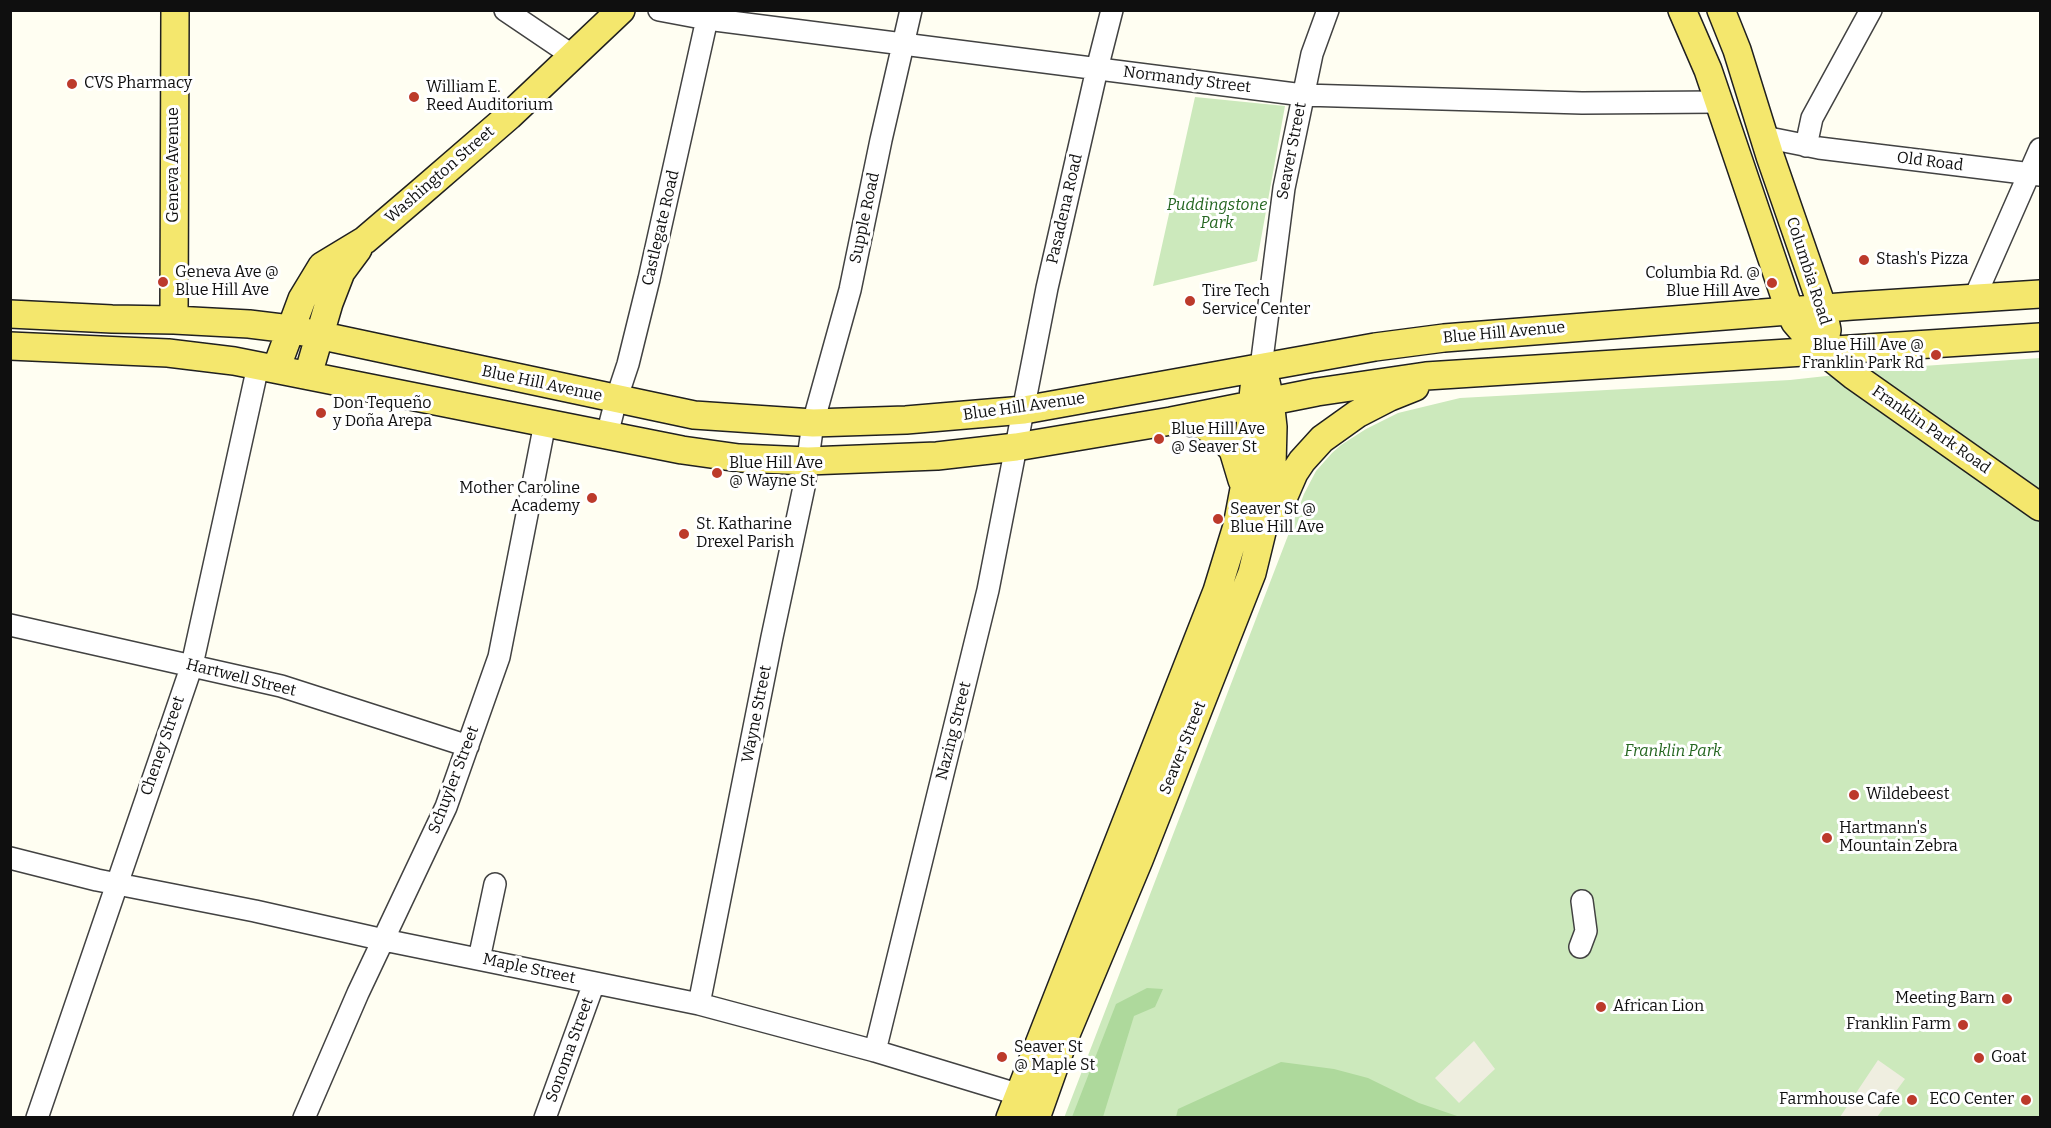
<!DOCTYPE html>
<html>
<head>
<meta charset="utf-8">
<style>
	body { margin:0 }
	#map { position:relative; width:2051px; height:1128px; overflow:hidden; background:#fffef2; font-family:Bitter,serif }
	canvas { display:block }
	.frame { position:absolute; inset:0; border:12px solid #0f0f0f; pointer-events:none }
</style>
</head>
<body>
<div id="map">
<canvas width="2051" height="1128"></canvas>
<div class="frame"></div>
</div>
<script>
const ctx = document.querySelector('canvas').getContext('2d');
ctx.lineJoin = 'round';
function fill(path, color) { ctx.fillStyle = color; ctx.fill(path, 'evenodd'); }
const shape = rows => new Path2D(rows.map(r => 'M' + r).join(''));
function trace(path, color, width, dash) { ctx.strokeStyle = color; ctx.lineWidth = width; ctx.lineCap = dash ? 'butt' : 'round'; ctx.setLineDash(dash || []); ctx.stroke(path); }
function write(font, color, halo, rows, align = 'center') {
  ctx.font = font + ' Bitter,serif'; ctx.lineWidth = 6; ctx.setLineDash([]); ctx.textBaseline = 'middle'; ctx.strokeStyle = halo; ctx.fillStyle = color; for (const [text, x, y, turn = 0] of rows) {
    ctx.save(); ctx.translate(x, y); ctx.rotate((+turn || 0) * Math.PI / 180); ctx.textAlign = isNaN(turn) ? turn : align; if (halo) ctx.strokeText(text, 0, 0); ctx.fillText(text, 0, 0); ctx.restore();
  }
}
const green = shape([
	[1195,97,1285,106,1257,261,1153,286],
	[2040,358,2040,1117,1064,1118,1304,494,1316,471,1332,453,1341,445,1366,429,1398,413,1460,398,1790,380,1908,367]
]);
const forest = shape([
	[1147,988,1163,989,1155,1007,1134,1016,1103,1117,1072,1117,1116,1004],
	[1281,1062,1334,1069,1368,1078,1419,1103,1460,1117,1176,1117,1178,1109]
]);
const plaza = shape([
	[1474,1041,1495,1069,1459,1103,1435,1078],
	[1878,1060,1905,1079,1877,1117,1840,1117]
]);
const minor = shape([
	[505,10,573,56],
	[659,10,707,19,1303,95,1582,103,1719,102],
	[1764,137,1819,148,2040,175],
	[1806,146,1812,118,1871,10],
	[1974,299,2040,149],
	[1261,367,1284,188,1312,54,1328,10],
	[607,435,616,400,628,364,649,279,707,19],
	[10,625,281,686,468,746],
	[10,858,97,880,255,911,384,940,699,1004,875,1051,1017,1094,1035,1094],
	[1580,947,1586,931,1582,901],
	[479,959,495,884],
	[699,1004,772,637,804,487,813,423,850,290,881,140,911,10],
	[875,1051,988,590,1047,288,1097,69,1112,10],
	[37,1118,192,665,258,366],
	[304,1118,358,993,446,807,499,657,545,423],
	[545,1118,594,983]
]);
const major = shape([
	[1682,10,1708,70,1790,312,1795,322,1813,343,1854,376,2040,507],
	[1721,10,1737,50,1770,156,1823,309,1827,330,1823,351],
	[10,314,112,319,174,320,249,324,290,329,694,415,813,423,906,420,1024,410,1375,347,1444,338,1852,306,2040,294],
	[174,320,175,10],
	[10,346,168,353,234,361,682,450,739,458,808,461,937,456,1016,447,1171,421,1317,392,1426,376,2040,337],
	[276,369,302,299,322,266,365,240,420,193,509,116,621,10],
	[308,375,329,303,341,272,358,249],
	[1181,421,1200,424,1219,434,1233,450,1242,480],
	[1274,519,1294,473,1302,461,1322,439,1357,414,1390,397,1415,387],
	[1010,1118,1217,591,1237,526,1244,489,1254,388],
	[1036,1118,1064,1039,1139,860,1252,573,1262,532,1272,466,1273,427,1270,400,1266,382]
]);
const markers = [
	[72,84,6,"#bc3a2b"],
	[414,97,6,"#bc3a2b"],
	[1864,260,6,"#bc3a2b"],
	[163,282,6,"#bc3a2b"],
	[1772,283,6,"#bc3a2b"],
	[1190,301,6,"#bc3a2b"],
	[1936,355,6,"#bc3a2b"],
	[321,413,6,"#bc3a2b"],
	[1159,439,6,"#bc3a2b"],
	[717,473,6,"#bc3a2b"],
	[592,498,6,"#bc3a2b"],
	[1218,519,6,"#bc3a2b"],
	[684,534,6,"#bc3a2b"],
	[1854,795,6,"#bc3a2b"],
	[1827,838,6,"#bc3a2b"],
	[2007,999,6,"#bc3a2b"],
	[1601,1007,6,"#bc3a2b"],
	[1963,1025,6,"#bc3a2b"],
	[1002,1057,6,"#bc3a2b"],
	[1979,1058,6,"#bc3a2b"],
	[1912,1100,6,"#bc3a2b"],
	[2026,1100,6,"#bc3a2b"]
];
const streetNames = [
	["Normandy Street",1187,80,7],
	["Seaver Street",1292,151,-79],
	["Old Road",1930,162,7],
	["Geneva Avenue",174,165,-90],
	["Washington Street",440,175,-41],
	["Pasadena Road",1065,209,-77],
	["Supple Road",865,218,-78],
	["Castlegate Road",661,228,-77],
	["Columbia Road",1808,271,72],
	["Blue Hill Avenue",1504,333,-5],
	["Blue Hill Avenue",542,384,12],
	["Blue Hill Avenue",1024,407,-8],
	["Franklin Park Road",1931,430,35],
	["Hartwell Street",241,678,14],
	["Wayne Street",757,714,-79],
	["Nazing Street",954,731,-76],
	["Cheney Street",163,746,-71],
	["Seaver Street",1183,748,-68],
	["Schuyler Street",454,780,-69],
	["Maple Street",529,969,12],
	["Sonoma Street",570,1050,-70]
];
const poiNames = [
	["CVS Pharmacy",84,84],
	["William E.",426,88],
	["Reed Auditorium",426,106],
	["Stash's Pizza",1876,260],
	["Geneva Ave @",175,273],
	["Blue Hill Ave",175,291],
	["Columbia Rd. @",1760,274,"right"],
	["Blue Hill Ave",1760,292,"right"],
	["Tire Tech",1202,292],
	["Service Center",1202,310],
	["Blue Hill Ave @",1924,346,"right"],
	["Franklin Park Rd",1924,364,"right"],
	["Don Tequeño",333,404],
	["y Doña Arepa",333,422],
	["Blue Hill Ave",1171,430],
	["@ Seaver St",1171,448],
	["Blue Hill Ave",729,464],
	["@ Wayne St",729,482],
	["Mother Caroline",580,489,"right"],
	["Academy",580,507,"right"],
	["Seaver St @",1230,510],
	["Blue Hill Ave",1230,528],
	["St. Katharine",696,525],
	["Drexel Parish",696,543],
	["Wildebeest",1866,795],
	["Hartmann's",1839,829],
	["Mountain Zebra",1839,847],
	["Meeting Barn",1995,999,"right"],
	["African Lion",1613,1007],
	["Franklin Farm",1951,1025,"right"],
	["Seaver St",1014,1048],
	["@ Maple St",1014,1066],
	["Goat",1991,1058],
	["Farmhouse Cafe",1900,1100,"right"],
	["ECO Center",2014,1100,"right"]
];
const parkNames = [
	["Puddingstone",1217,206],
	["Park",1217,224],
	["Franklin Park",1673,752]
];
fill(green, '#cce9bc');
fill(forest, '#aed99c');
fill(plaza, '#efeee0');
trace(minor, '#424242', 24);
trace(major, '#202020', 30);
trace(minor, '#fff', 21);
trace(major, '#f4e76d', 27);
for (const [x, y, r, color] of markers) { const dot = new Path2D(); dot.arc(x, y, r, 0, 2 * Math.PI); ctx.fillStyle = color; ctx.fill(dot); trace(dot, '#fff', 2); }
write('16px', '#0f0f0f', '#fff', streetNames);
write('16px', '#0f0f0f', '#fff', poiNames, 'left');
write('italic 16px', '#256621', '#fff', parkNames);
</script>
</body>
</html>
